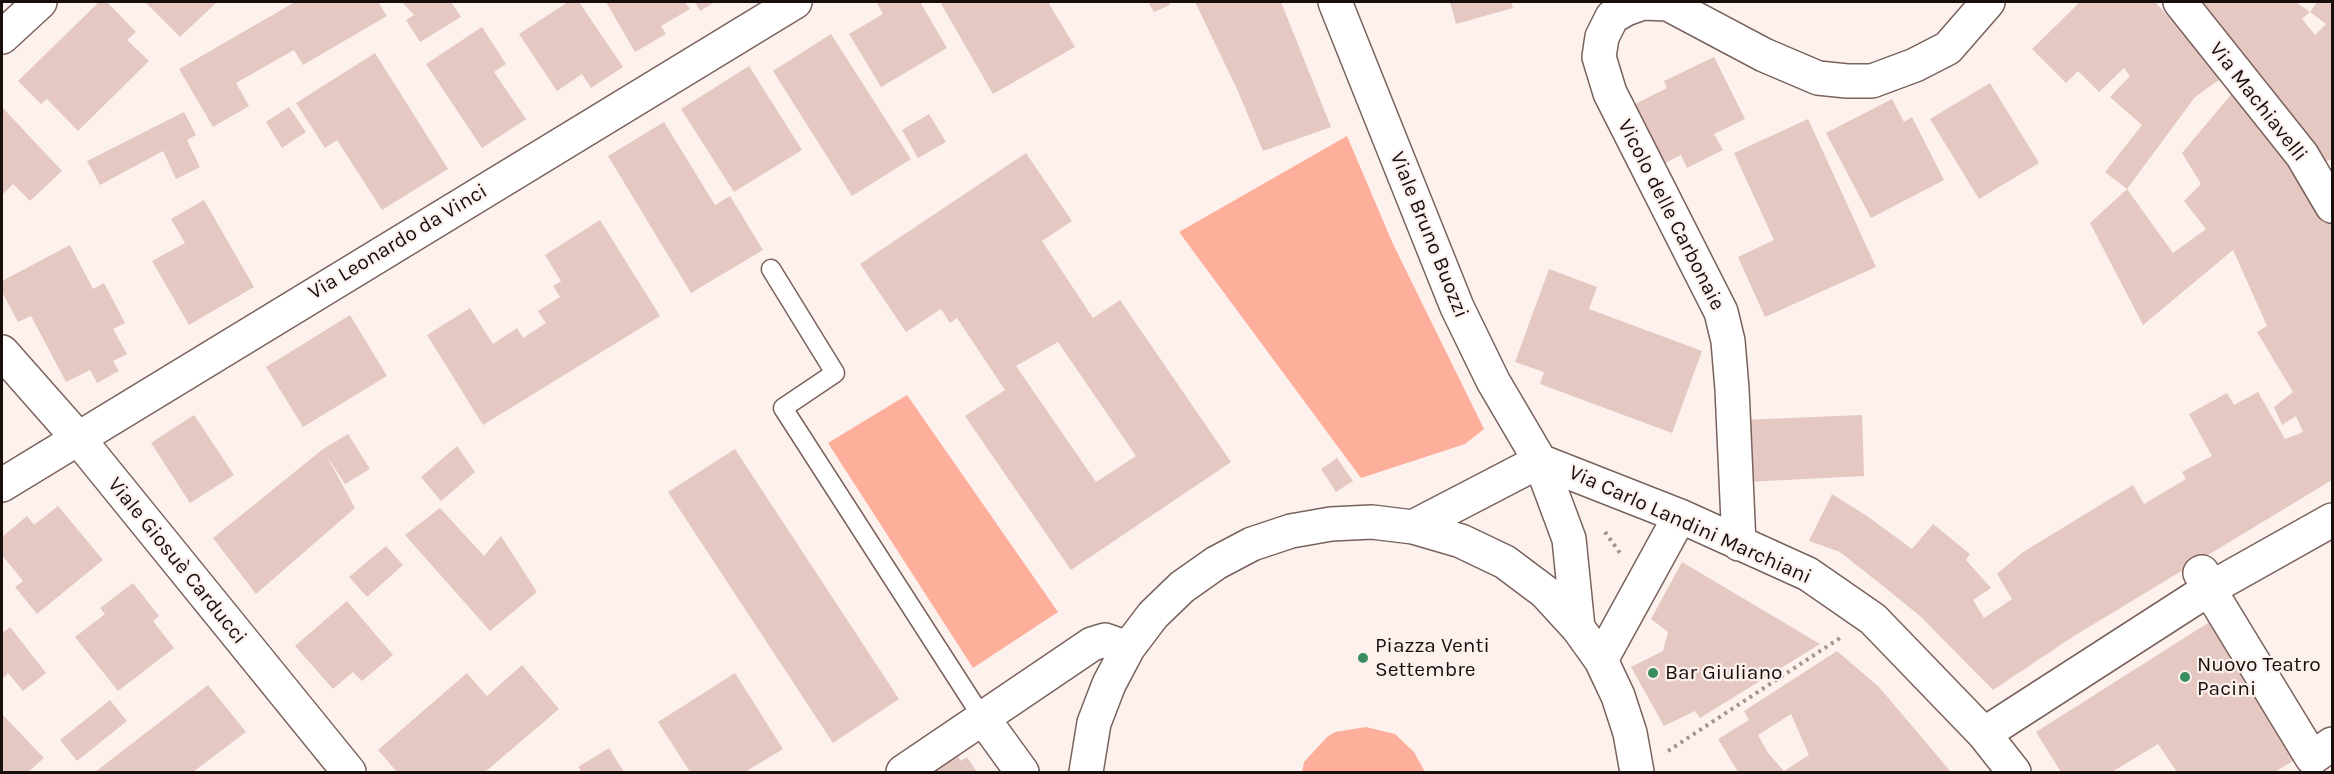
<!DOCTYPE html>
<html>
<head>
<meta charset="utf-8">
<style>
	body { margin:0 }
	#map { position:relative; width:2334px; height:774px; overflow:hidden; background:#fdf1ee; font-family:Karla,sans-serif }
	canvas { display:block }
	.frame { position:absolute; inset:0; border:3px solid #180f0d; pointer-events:none }
</style>
</head>
<body>
<div id="map">
<canvas width="2334" height="774"></canvas>
<div class="frame"></div>
</div>
<script>
const ctx = document.querySelector('canvas').getContext('2d');
ctx.lineJoin = 'round';
function fill(path, color) { ctx.fillStyle = color; ctx.fill(path, 'evenodd'); }
const shape = rows => new Path2D(rows.map(r => 'M' + r).join(''));
function trace(path, color, width, dash) { ctx.strokeStyle = color; ctx.lineWidth = width; ctx.lineCap = dash ? 'butt' : 'round'; ctx.setLineDash(dash || []); ctx.stroke(path); }
function write(font, color, halo, rows, align = 'center') {
  ctx.font = font + ' Karla,sans-serif'; ctx.lineWidth = 4.5; ctx.setLineDash([]); ctx.textBaseline = 'middle'; ctx.strokeStyle = halo; ctx.fillStyle = color; for (const [text, x, y, turn = 0] of rows) {
    ctx.save(); ctx.translate(x, y); ctx.rotate((+turn || 0) * Math.PI / 180); ctx.textAlign = isNaN(turn) ? turn : align; if (halo) ctx.strokeText(text, 0, 0); ctx.fillText(text, 0, 0); ctx.restore();
  }
}
const green = shape([
	[1347,136,1393,244,1484,429,1465,444,1361,478,1179,232],
	[907,395,1058,612,973,668,828,443],
	[1366,727,1395,734,1414,752,1425,772,1302,772,1304,762,1327,737,1335,732]
]);
const building = shape([
	[99,2,107,2,136,32,127,40,149,61,78,131,47,99,41,104,18,81],
	[145,2,217,2,180,37],
	[295,2,378,2,387,16,303,65,294,50,236,83,249,106,213,127,179,69],
	[402,2,451,2,461,17,420,42,406,20,414,15],
	[568,2,579,2,623,67,591,88,582,74,557,91,519,34],
	[606,2,685,2,690,9,661,26,666,34,635,52],
	[695,2,715,2,700,11],
	[880,2,920,2,947,48,881,87,849,34,883,14,877,3],
	[940,2,1048,2,1075,47,993,94],
	[1148,2,1169,2,1170,5,1154,12],
	[1195,2,1281,2,1331,127,1263,151,1237,89],
	[1450,2,1511,2,1513,8,1456,24],
	[2080,2,2155,2,2223,77,2195,97,2127,189,2173,253,2206,229,2184,201,2201,184,2182,153,2239,85,2332,221,2332,480,2074,636,1993,690,1920,616,1883,586,1840,552,1809,541,1832,494,1867,516,1912,549,1933,524,1970,554,1966,560,1991,588,1973,600,1984,618,2012,599,1997,574,2023,552,2133,485,2144,504,2186,479,2182,472,2212,456,2189,414,2227,393,2234,405,2258,392,2285,439,2303,432,2296,416,2282,425,2274,407,2293,392,2257,332,2267,326,2233,250,2143,325,2090,223,2127,189,2105,172,2142,125,2110,97,2130,76,2124,68,2099,92,2078,71,2066,83,2032,49],
	[2204,2,2296,2,2310,12,2302,19,2315,35,2326,24,2310,12,2317,2,2332,2,2332,159,2321,163,2198,11],
	[482,27,506,64,494,72,526,119,482,148,426,64],
	[831,34,911,159,852,196,773,71],
	[375,53,448,169,382,210,337,140,325,148,296,103],
	[1714,57,1745,119,1714,134,1723,150,1687,168,1681,155,1659,166,1629,107,1667,88,1664,81],
	[749,66,802,150,734,192,681,109],
	[1990,83,2039,163,1979,199,1930,119],
	[1892,99,1904,122,1912,117,1944,180,1871,218,1826,133],
	[2,107,62,171,30,201,13,184,2,195],
	[289,107,306,132,282,148,266,122],
	[184,112,196,135,187,140,200,167,176,179,163,151,100,185,87,161],
	[929,114,946,142,918,158,902,130],
	[1808,119,1876,267,1765,317,1738,257,1774,240,1734,153],
	[664,122,715,205,730,196,763,250,691,293,608,156],
	[1026,153,1072,221,1042,241,1093,318,1120,300,1231,462,1071,570,965,416,1005,390,957,318,950,323,941,309,906,332,860,264],
	[1058,342,1136,456,1096,482,1016,366],
	[204,200,254,287,189,325,152,261,185,243,171,219],
	[600,220,660,316,483,425,427,335,470,308,493,344,517,328,523,338,546,323,538,311,560,297,553,286,561,281,545,255],
	[70,245,93,289,104,283,125,323,113,329,127,354,113,361,119,371,97,383,90,370,66,382,31,316,18,322,2,292,2,281],
	[1549,269,1597,287,1589,309,1702,351,1672,433,1540,384,1544,372,1515,362],
	[350,315,387,376,303,427,266,367],
	[194,415,234,475,190,503,151,443],
	[1862,415,1864,476,1746,482,1743,420],
	[348,434,370,469,345,484,326,455,355,508,256,594,213,538,323,449],
	[457,446,475,472,441,501,421,477],
	[735,449,899,699,833,743,668,492],
	[1337,458,1353,481,1336,492,1321,469],
	[58,506,103,560,37,614,15,587,23,581,2,555,2,537,27,516,34,525],
	[440,508,484,556,501,536,537,592,490,631,405,535],
	[386,546,403,565,367,597,349,577],
	[1682,562,1820,644,1700,718,1695,711,1664,726,1631,667,1663,651,1668,632,1651,619],
	[133,583,159,616,153,621,174,648,118,691,75,637,105,614,100,608],
	[347,601,393,655,362,681,353,672,333,689,295,646],
	[2211,621,2298,758,2275,772,2177,772,2158,744,2112,772,2061,772,2036,732],
	[10,627,46,673,23,691,8,673,2,679,2,633],
	[1837,651,1879,687,1951,772,1738,772,1718,739,1749,720,1744,711],
	[1791,714,1809,755,1784,771,1768,753,1758,735],
	[522,665,559,709,485,772,397,772,378,750,467,673,487,696],
	[735,673,783,749,745,772,690,772,658,722],
	[208,685,246,732,193,772,95,772],
	[110,700,127,721,77,761,60,740],
	[2,714,44,758,28,772,2,772],
	[609,748,624,772,582,772,578,767],
	[956,753,961,761,967,757,977,772,928,772]
]);
const path = shape([
	[1605,532,1620,553],
	[1668,751,1840,638]
]);
const lane = shape([
	[771,269,835,373,783,408,982,717]
]);
const street = shape([
	[1335,2,1457,307,1493,381,1540,461,1569,539,1578,628],
	[2180,2,2302,155,2332,206],
	[1612,17,1602,37,1599,57,1610,93,1721,312,1728,341,1732,389,1739,544],
	[1612,17,1626,9,1643,3,1668,4,1764,55,1818,78,1847,81,1872,81,1915,65,1948,48,1988,2],
	[2,37,40,2],
	[2,352,77,437,349,772],
	[1540,461,1680,516,1808,574,1873,619,1984,734,2014,772],
	[2,485,795,2],
	[1413,527,1540,461],
	[2202,572,2200,573,2209,589,2312,758,2332,744],
	[1601,660,1680,516],
	[982,717,1022,772],
	[1984,734,2209,589,2332,520],
	[903,772,1092,644,1105,640,1128,648],
	[1086,772,1094,723,1109,684,1128,648,1153,615,1182,587,1216,563,1252,544,1291,531,1331,524,1372,522,1413,527,1461,541,1505,562,1545,592,1578,628,1601,660,1618,696,1630,733,1637,772]
]);
const markers = [
	[1363,658,6,"#3a8d5e"],
	[1653,673,6,"#3a8d5e"],
	[2185,677,6,"#3a8d5e"]
];
const streetNames = [
	["Via Machiavelli",2258,102,52],
	["Vicolo delle Carbonaie",1671,215,63],
	["Viale Bruno Buozzi",1429,235,68],
	["Via Leonardo da Vinci",398,242,-31],
	["Via Carlo Landini Marchiani",1690,525,24],
	["Viale Giosuè Carducci",177,561,51]
];
const poiNames = [
	["Piazza Venti",1375,646],
	["Settembre",1375,670],
	["Nuovo Teatro",2197,665],
	["Pacini",2197,689],
	["Bar Giuliano",1665,673]
];
fill(green, '#fdaf9c');
fill(building, '#e4c8c1');
trace(lane, '#7a625c', 21);
trace(street, '#7a625c', 36);
trace(path, '#9f9492', 4, [3, 4.5]);
trace(lane, '#fff', 18);
trace(street, '#fff', 33);
for (const [x, y, r, color] of markers) { const dot = new Path2D(); dot.arc(x, y, r, 0, 2 * Math.PI); ctx.fillStyle = color; ctx.fill(dot); trace(dot, '#fdf1ee', 2); }
write('21px', '#180f0d', '#fdf1ee', streetNames);
write('21px', '#180f0d', '#fdf1ee', poiNames, 'left');
</script>
</body>
</html>
